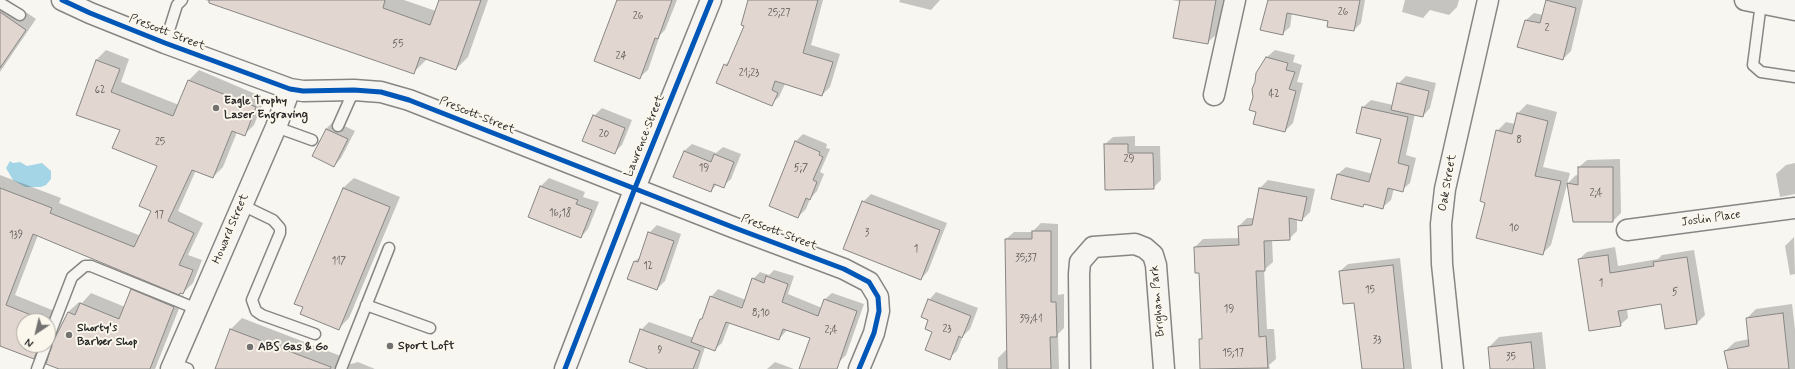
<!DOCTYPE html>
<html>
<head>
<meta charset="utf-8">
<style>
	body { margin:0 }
	#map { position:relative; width:1795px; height:369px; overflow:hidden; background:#f8f6f0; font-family:Mynerve,sans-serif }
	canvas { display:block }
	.north { position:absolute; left:16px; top:313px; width:40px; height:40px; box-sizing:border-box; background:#fbf7ec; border:1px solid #a8a59f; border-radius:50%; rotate:215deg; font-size:11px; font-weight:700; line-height:16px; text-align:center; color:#2b2b2b }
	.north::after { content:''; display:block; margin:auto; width:14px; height:18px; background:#737270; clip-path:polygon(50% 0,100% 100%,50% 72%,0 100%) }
</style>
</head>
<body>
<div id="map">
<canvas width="1795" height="369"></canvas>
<div class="north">N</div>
</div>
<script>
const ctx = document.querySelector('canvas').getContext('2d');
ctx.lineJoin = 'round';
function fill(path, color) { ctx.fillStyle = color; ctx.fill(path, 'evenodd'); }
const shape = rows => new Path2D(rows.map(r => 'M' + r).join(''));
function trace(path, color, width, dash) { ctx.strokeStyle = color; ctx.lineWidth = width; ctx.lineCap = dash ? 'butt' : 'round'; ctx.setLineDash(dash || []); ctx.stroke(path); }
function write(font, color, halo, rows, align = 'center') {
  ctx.font = font + ' Mynerve,sans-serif'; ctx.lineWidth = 4; ctx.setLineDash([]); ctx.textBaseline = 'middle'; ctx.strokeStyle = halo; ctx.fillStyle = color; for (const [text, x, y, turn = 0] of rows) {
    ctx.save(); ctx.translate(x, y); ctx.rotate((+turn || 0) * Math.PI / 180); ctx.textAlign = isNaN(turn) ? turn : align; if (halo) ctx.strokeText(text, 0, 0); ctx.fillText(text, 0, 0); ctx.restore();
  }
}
const water = shape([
	[10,161,13,163,20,162,27,166,42,163,51,171,51,179,46,185,41,187,26,187,20,184,13,180,6,168]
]);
const shadow = shape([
	[0,0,8,0,36,19,0,72],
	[205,0,404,0,436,11,440,0,488,0,468,57,456,69,427,59,414,72],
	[618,0,677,0,665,30,660,35,648,70,640,77],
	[749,0,823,0,811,45,840,54,830,87,822,95,785,84,779,97,771,104,725,65,731,59,745,26],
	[900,0,940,0,931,10,899,2],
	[1172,0,1223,0,1217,34,1207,43,1181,2],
	[1268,0,1365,0,1361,23,1354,30,1329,20,1292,13,1290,27,1282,34],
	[1405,0,1459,0,1457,7,1449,15,1430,10,1423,18,1402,12],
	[1547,0,1583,0,1571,51,1563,59,1526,20,1534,13,1543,15],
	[106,50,129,59,121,82,179,105,189,80,199,70,265,98,254,125,244,135,237,132,223,167,213,177,196,170,178,211,203,223,188,255,202,260,193,283,183,293,180,292,178,294,184,296,155,369,62,369,53,344,68,312,79,302,82,303,91,293,125,307,132,290,143,279,38,235,15,295,57,312,48,336,48,321,24,321,24,345,45,345,34,357,0,345,0,175,61,198,59,203,141,236,152,211,158,165,121,129,96,60],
	[1275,50,1295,55,1293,62,1302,65,1297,82,1303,83,1293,123,1285,131,1258,111,1267,57],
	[1406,76,1436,83,1430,108,1423,116,1415,114,1406,155,1416,158,1410,183,1402,190,1394,188,1391,200,1383,207,1366,203,1363,206,1338,174,1346,167,1373,174,1382,138,1363,107,1371,100,1393,105,1398,84],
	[1527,104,1557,112,1543,167,1570,173,1551,245,1542,254,1486,202,1497,131,1506,122,1515,124,1518,113],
	[602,108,632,120,622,145,614,153,594,116],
	[334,121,355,131,341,158,334,166,314,156,326,129],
	[803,134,827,144,826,148,830,149,820,172,824,174,817,191,810,199,806,209,798,217,795,142],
	[1135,136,1135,146,1160,146,1161,180,1153,188,1105,144,1113,137],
	[692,144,716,153,723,147,741,154,731,179,723,186,717,184,711,191,684,151],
	[1620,159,1621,213,1613,221,1574,221,1568,183,1576,175,1579,176,1579,167,1587,160],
	[1795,163,1795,194,1780,197,1776,174,1786,165],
	[354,178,400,197,349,318,338,329,304,307,343,188],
	[549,178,585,192,583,197,599,202,588,229,581,237,529,217,541,186],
	[1268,180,1315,189,1310,212,1302,220,1297,219,1297,231,1289,239,1272,240,1273,262,1264,270,1267,329,1274,329,1276,359,1269,365,1270,369,1201,369,1200,340,1203,337,1200,272,1195,247,1203,239,1240,238,1239,226,1247,218,1255,218,1260,188],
	[871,194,947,223,928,271,921,279,863,202],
	[1041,223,1058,224,1058,295,1064,294,1064,328,1058,334,1059,369,998,369,998,358,1006,350,1008,350,1006,239,1014,232,1032,232],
	[657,225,681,234,665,281,657,289,635,261,642,255,649,233],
	[1794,237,1795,274,1790,275,1785,246],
	[1615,247,1618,266,1658,259,1662,255,1694,250,1705,315,1697,323,1666,328,1662,303,1627,309,1628,318,1620,325,1579,259,1587,252],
	[1400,258,1412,369,1363,369,1355,302,1340,271,1348,264],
	[774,270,794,276,788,294,822,308,824,300,832,293,864,304,846,355,832,369,800,369,811,337,787,330,779,339,730,322,722,343,714,350,705,347,698,369,651,369,641,330,649,322,694,338,711,297,718,289,746,300,753,279,760,272,769,275],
	[936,292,978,308,970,329,963,336,957,351,949,358,934,331,929,319,929,300],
	[1792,304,1795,329,1795,369,1729,369,1725,351,1735,342,1749,339,1747,318,1756,309],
	[242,318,346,358,347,362,351,364,358,362,375,369,216,369,231,329],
	[1542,332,1546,369,1491,369,1489,347,1499,337],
	[775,362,794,369,767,369]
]);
const building = shape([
	[209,0,385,0,383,8,430,25,439,0,481,0,456,70,420,57,414,74,209,3,209,0],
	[617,0,672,0,658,39,655,38,640,79,594,61,617,0],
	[748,0,818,0,803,53,833,62,822,96,775,81,772,90,778,93,772,106,716,83,724,64,727,66,744,26,741,25,748,0],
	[1180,0,1216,0,1208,44,1173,38,1180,0],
	[1268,0,1360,0,1354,31,1327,27,1328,21,1287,13,1283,35,1260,30,1268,0],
	[1546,0,1576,8,1563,60,1517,47,1525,20,1540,23,1546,0],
	[0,12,26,30,0,68,0,12],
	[1266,57,1288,63,1286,70,1295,72,1289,89,1296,91,1285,132,1253,124,1256,112,1249,110,1253,97,1252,89,1255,82,1256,73,1266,57],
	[96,60,120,69,111,92,173,116,188,80,256,107,245,136,232,131,213,178,192,170,168,221,194,233,179,265,193,270,183,294,180,293,179,295,33,234,6,305,46,321,24,321,24,345,39,345,34,359,0,346,0,188,52,208,50,213,134,247,151,211,139,206,157,166,112,148,120,130,76,115,96,60],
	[1397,83,1429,91,1423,117,1391,110,1397,83],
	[1362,107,1408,117,1398,163,1409,166,1403,192,1388,188,1383,209,1364,204,1363,207,1331,199,1337,174,1369,182,1381,139,1356,133,1362,107],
	[1517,113,1548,121,1535,176,1561,181,1543,255,1476,238,1485,203,1480,201,1496,130,1512,134,1517,113],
	[593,115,625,128,615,154,582,141,593,115],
	[326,129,348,139,334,167,312,156,326,129],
	[795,141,820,152,819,155,823,157,813,180,817,182,810,200,806,198,798,218,769,206,795,141],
	[1104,144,1128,144,1128,153,1153,153,1154,189,1105,190,1104,144],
	[684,151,711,162,714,154,734,162,724,188,714,184,711,192,673,177,684,151],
	[1578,167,1613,167,1613,222,1573,222,1567,183,1578,185,1578,167],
	[540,186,578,200,576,204,592,210,581,238,528,217,540,186],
	[343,188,390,207,339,330,300,314,303,307,294,304,343,188],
	[1259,188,1307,197,1302,221,1289,218,1290,240,1264,241,1265,271,1256,271,1259,337,1266,336,1268,368,1200,369,1199,339,1202,339,1199,273,1195,273,1194,247,1239,245,1238,226,1252,225,1259,188],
	[862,201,940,230,921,280,843,249,862,201],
	[1032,231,1051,231,1051,302,1056,302,1057,337,1050,337,1051,369,1007,369,1005,239,1032,239,1032,231],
	[648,232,674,241,657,290,627,279,634,261,638,262,648,232],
	[1608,255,1610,273,1654,266,1653,262,1687,257,1697,324,1665,329,1661,304,1618,311,1621,326,1589,331,1578,259,1608,255],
	[1393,265,1404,369,1362,369,1354,303,1343,304,1339,271,1393,265],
	[766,276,788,284,782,302,818,316,824,299,857,311,837,369,799,369,810,338,783,329,779,340,726,322,715,351,691,342,700,319,702,319,710,296,742,308,752,278,764,283,766,276],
	[131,289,174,307,150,369,59,369,46,364,52,344,68,312,75,315,80,303,119,319,131,289],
	[928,299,971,316,962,338,959,336,950,360,925,350,932,332,925,329,928,320,921,317,928,299],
	[1783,313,1789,369,1728,369,1724,351,1749,346,1746,318,1783,313],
	[230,329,331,367,330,369,215,369,230,329],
	[640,329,700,351,693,369,648,369,629,362,640,329],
	[1531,342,1534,369,1490,369,1488,347,1531,342]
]);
const lane = shape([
	[0,3,20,15],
	[1761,3,1753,65,1761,72,1795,77],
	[165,43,177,5,182,0],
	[338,126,354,90],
	[276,127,312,140],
	[242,205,273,220,280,228,280,233,252,300,256,311,262,315,315,334],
	[366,305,430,328],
	[48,339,72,277,85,266,91,266,197,309],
	[173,363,188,369],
	[37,369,46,345],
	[341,369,389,248]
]);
const street = shape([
	[62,0,90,13,165,43,290,89,303,91,354,90,381,92,409,100,735,228,844,269,869,282,878,297,879,311,874,333,859,369],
	[1745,0,1795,10],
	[1214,95,1235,0],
	[1627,230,1795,208],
	[171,369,276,127,290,89],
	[565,369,635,188,711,0],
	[1080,369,1079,274,1080,262,1093,247,1135,244,1145,248,1153,255,1156,265,1164,369],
	[1453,369,1442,264,1441,224,1445,189,1488,0]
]);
const cycleway = shape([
	[62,0,90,13,165,43,290,89,303,91,354,90,381,92,409,100,735,228,844,269,869,282,878,297,879,311,874,333,859,369],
	[565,369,635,188,711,0]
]);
const markers = [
	[216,108,4,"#737270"],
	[69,335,4,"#737270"],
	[390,346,4,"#737270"],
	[250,347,4,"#737270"]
];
const numberNames = [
	["26",1343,13],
	["25;27",779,14],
	["26",638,17],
	["2",1547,29],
	["55",398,45],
	["24",621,57],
	["21;23",749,74],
	["62",100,91],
	["42",1274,95],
	["20",604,135],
	["8",1519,141],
	["25",160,143],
	["29",1129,160],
	["19",704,169],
	["5;7",801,169],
	["2;4",1596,194],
	["16;18",560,214],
	["17",159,216],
	["10",1514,229],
	["3",867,234],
	["139",16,236],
	["1",916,250],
	["35;37",1026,259],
	["117",339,262],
	["12",648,267],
	["1",1601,284],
	["15",1370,291],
	["5",1675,293],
	["19",1229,310],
	["8;10",761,314],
	["39;41",1031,320],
	["23",947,330],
	["2;4",831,331],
	["33",1377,341],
	["9",660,351],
	["15;17",1233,354],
	["35",1511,358]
];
const streetNames = [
	["Prescott Street",167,33,21],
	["Prescott Street",477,116,22],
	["Lawrence Street",645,136,-68],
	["Oak Street",1448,183,-80],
	["Joslin Place",1711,219,-8],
	["Howard Street",231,229,-67],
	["Prescott Street",779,233,21],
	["Brigham Park",1158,301,-95]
];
const poiNames = [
	["Eagle Trophy",224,101],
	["Laser Engraving",224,115],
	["Shorty's",77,328],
	["Barber Shop",77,342],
	["Sport Loft",398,346],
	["ABS Gas & Go",258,347]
];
fill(water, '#a4d5e6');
fill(shadow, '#0003');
fill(building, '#e2d6d0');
trace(building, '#878684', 1);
trace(lane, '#878684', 13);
trace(street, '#878684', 23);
trace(lane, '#f6f5f1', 10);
trace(street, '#f6f5f1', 20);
trace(cycleway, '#0057b8', 5);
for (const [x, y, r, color] of markers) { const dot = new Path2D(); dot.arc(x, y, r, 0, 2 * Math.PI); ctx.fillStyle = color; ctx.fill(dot); trace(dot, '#fbf7ec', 1.5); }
write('10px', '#595654', null, numberNames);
write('12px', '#2b2b2b', '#fbf7ec', streetNames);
write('bold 12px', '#2b2b2b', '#fbf7ec', poiNames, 'left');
</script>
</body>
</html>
